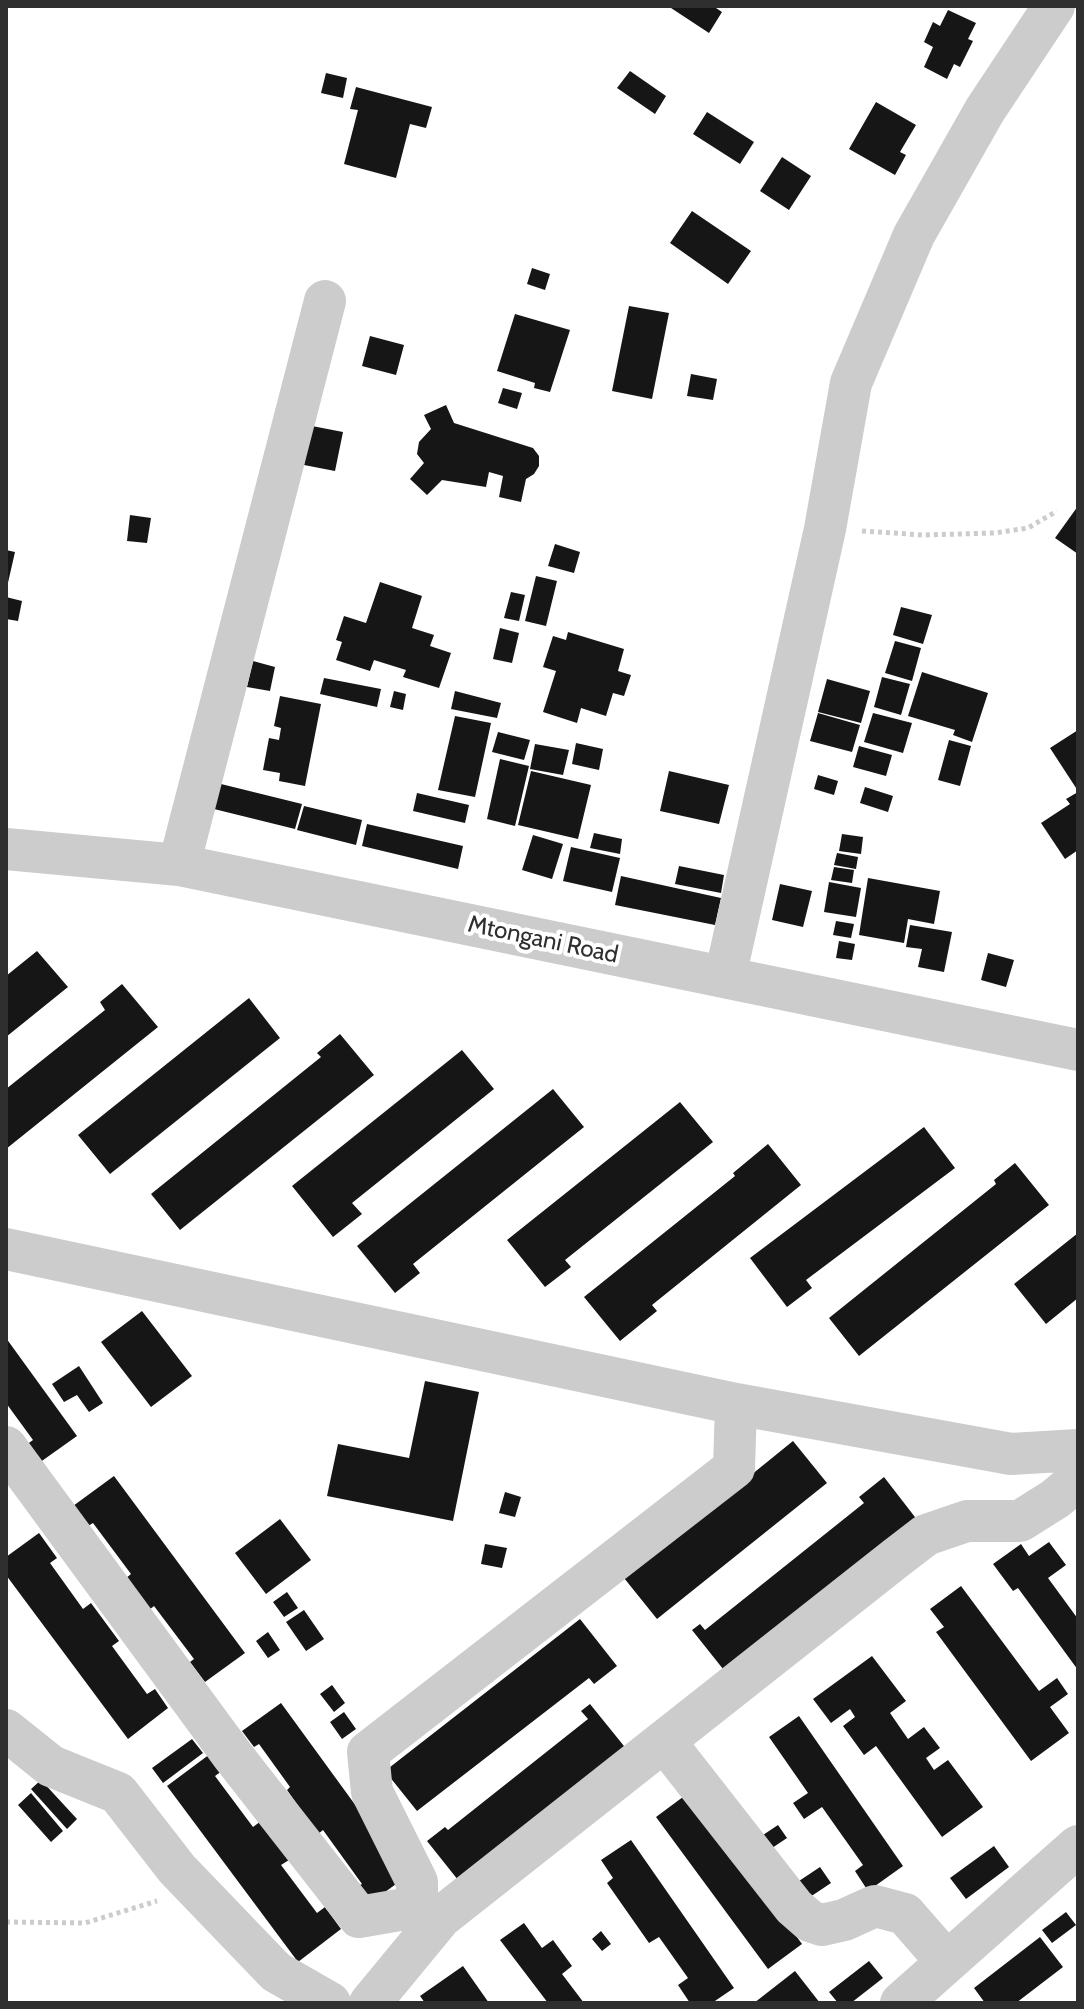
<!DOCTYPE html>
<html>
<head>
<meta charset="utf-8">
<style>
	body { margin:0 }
	#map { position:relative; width:1084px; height:2009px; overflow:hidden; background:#fff; font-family:Cabin,sans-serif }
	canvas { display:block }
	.frame { position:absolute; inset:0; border:8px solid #2f2f2f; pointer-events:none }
</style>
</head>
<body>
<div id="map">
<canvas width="1084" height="2009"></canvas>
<div class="frame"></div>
</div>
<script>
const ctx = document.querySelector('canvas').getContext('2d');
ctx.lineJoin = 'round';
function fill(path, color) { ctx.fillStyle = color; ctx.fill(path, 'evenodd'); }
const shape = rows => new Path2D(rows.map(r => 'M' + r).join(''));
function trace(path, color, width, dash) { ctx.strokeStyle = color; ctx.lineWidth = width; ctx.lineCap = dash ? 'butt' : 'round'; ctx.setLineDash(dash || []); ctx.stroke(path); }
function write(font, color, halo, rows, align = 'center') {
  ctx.font = font + ' Cabin,sans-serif'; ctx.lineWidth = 8; ctx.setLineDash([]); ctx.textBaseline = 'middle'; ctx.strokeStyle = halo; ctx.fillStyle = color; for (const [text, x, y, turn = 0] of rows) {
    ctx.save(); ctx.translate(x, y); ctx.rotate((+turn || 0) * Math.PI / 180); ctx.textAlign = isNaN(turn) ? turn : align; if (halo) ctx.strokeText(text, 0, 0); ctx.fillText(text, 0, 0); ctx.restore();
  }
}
const building = shape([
	[672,6,713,6,722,12,709,33,671,8],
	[948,10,976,23,968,39,973,41,960,67,954,64,947,79,924,67,933,47,924,42,933,22,940,26],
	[630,71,666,96,655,114,617,88],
	[326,73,347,78,343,98,321,93],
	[356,87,432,107,426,128,410,124,396,178,344,164,358,110,350,109],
	[876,102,916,125,900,152,906,155,895,175,849,149],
	[707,112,754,142,740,164,693,134],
	[782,157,811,176,789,210,760,191],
	[692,211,751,251,728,284,670,243],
	[532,268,550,274,545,290,527,284],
	[629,306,669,313,652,399,612,391],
	[515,314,570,330,550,392,534,388,535,383,497,371],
	[370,336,404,345,396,375,362,366],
	[691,374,717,379,713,400,687,396],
	[503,388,522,393,517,409,498,403],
	[446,405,454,423,533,448,539,456,539,466,534,474,526,479,521,502,499,497,503,476,489,472,486,487,442,480,427,495,410,479,424,463,417,454,419,442,431,429,424,415],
	[312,426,343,432,335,471,304,465],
	[1078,506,1078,554,1055,538],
	[130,515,151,518,147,543,127,541],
	[555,544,580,552,574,573,548,566],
	[6,550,15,552,7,587,6,587],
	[536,576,557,581,546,626,525,621],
	[380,582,422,596,412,628,434,635,430,646,451,653,439,688,403,677,406,670,374,660,370,671,336,660,342,642,336,640,344,616,366,623],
	[511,592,525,595,519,621,504,618],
	[6,597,22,601,18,621,6,619],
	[901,607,932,615,923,644,893,635],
	[500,628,519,633,512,663,493,659],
	[568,632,624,649,618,671,631,675,624,696,613,693,606,716,581,708,577,723,543,712,556,671,543,667,553,636,566,640],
	[895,641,921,648,912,681,885,673],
	[253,661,275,667,270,691,247,687],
	[922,672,988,693,972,742,953,735,955,730,908,716],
	[882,677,910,684,901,715,874,707],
	[324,678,381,689,377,707,320,694],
	[827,679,870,691,861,723,818,712],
	[394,691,406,694,403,710,390,707],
	[455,691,501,703,497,718,451,709],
	[280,696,321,704,305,786,279,781,280,773,263,770,269,738,279,740,281,728,274,726],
	[818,713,860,725,852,752,810,741],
	[873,713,912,723,903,753,864,742],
	[455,716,491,723,475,797,438,790],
	[1078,730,1078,791,1050,748],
	[498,732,530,740,524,760,492,752],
	[949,740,971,746,960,786,938,780],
	[576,743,603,749,599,770,572,764],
	[535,744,569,750,563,775,530,769],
	[859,746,892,755,886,776,853,767],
	[500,759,529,766,515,826,487,819],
	[531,771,591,785,578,839,518,825],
	[669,771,729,785,719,824,660,811],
	[818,775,838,781,834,795,814,789],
	[221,784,302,804,295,829,214,809],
	[865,787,893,796,888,812,860,803],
	[1078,792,1078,850,1065,859,1041,823,1070,804,1066,799],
	[417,793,469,805,465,823,413,811],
	[304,806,362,820,356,845,297,830],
	[367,824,463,846,458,869,362,846],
	[594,833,622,839,620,854,590,848],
	[842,834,863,837,861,854,839,851],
	[533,835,563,844,552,879,522,870],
	[571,847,620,858,612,892,563,881],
	[837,853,858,857,856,869,834,865],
	[679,866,724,875,721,893,675,884],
	[834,867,854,870,852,883,831,880],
	[621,876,721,898,715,925,615,905],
	[868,878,940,891,934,924,908,919,904,943,859,935],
	[829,882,861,888,856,917,824,912],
	[780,884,812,891,803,927,772,920],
	[836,921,854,924,851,938,833,935],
	[910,925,952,932,944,972,918,967,922,949,906,947],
	[839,941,855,944,852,960,836,958],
	[37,951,68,987,6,1037,6,976],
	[988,953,1014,960,1006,987,981,980],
	[122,984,158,1027,6,1149,6,1089,105,1010,100,1002],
	[249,998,280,1038,110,1174,78,1135],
	[340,1034,374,1075,180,1230,151,1194,321,1057,317,1053],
	[462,1050,494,1089,352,1203,362,1214,333,1237,292,1186],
	[553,1089,584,1127,413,1264,420,1273,395,1293,357,1246],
	[680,1102,713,1142,565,1260,571,1267,545,1287,507,1240],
	[924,1127,955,1168,806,1280,812,1288,787,1307,750,1258],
	[768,1144,801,1185,652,1305,657,1311,620,1341,584,1297,735,1176,733,1173],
	[1015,1163,1049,1205,859,1356,829,1318,996,1184,994,1180],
	[1078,1233,1078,1298,1046,1324,1014,1284],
	[142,1311,192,1376,151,1407,101,1342],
	[6,1338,77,1436,39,1463,26,1445,33,1440,6,1403],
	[79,1366,103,1403,89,1412,77,1395,64,1402,52,1384],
	[425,1381,479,1392,453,1521,327,1496,338,1444,409,1458],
	[793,1441,827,1483,657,1619,624,1578],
	[114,1476,245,1653,205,1682,190,1662,194,1659,154,1606,149,1610,125,1579,131,1574,93,1523,88,1526,73,1506],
	[884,1477,918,1521,727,1674,692,1630,700,1624,705,1630,864,1503,859,1497],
	[505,1492,521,1497,515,1517,499,1513],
	[280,1519,311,1560,266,1594,235,1553],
	[39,1533,57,1558,50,1563,83,1609,91,1603,119,1641,112,1646,147,1694,155,1689,168,1708,128,1739,6,1575,6,1557],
	[1049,1542,1066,1565,1048,1578,1078,1619,1078,1670,1018,1588,1013,1591,993,1564,1021,1544,1029,1556],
	[485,1544,507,1548,502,1568,481,1564],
	[961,1586,1039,1691,1057,1678,1068,1694,1050,1707,1069,1733,1031,1761,936,1632,944,1627,930,1609],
	[287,1592,298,1608,284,1617,273,1602],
	[304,1610,324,1639,306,1651,286,1622],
	[580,1619,617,1666,594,1684,589,1678,417,1811,385,1771],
	[268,1632,280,1650,268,1658,256,1641],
	[872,1656,906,1701,890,1713,908,1739,924,1727,940,1748,926,1758,934,1770,948,1760,983,1807,942,1837,876,1746,864,1755,843,1726,855,1717,850,1709,831,1723,813,1699],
	[332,1685,345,1703,334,1712,320,1694],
	[281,1703,407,1876,370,1903,358,1886,362,1884,323,1830,318,1834,287,1790,290,1787,259,1744,254,1747,242,1731],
	[590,1704,628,1751,462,1885,427,1841,445,1827,448,1830,588,1719,581,1711],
	[344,1712,356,1729,342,1739,330,1722],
	[799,1716,903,1866,868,1891,855,1871,863,1865,822,1807,804,1819,793,1803,808,1793,769,1737],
	[192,1739,203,1753,163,1783,152,1768],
	[210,1754,222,1771,215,1776,253,1827,261,1821,289,1860,281,1865,317,1913,325,1907,341,1929,298,1962,167,1786],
	[41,1780,77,1819,67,1829,31,1789],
	[691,1791,802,1944,768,1969,656,1817],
	[31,1793,63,1831,51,1842,18,1805],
	[778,1825,787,1838,769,1850,760,1837],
	[631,1840,734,1988,712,2003,690,2003,678,1985,688,1978,659,1937,649,1943,607,1883,613,1878,601,1860],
	[994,1846,1009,1867,966,1899,950,1878],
	[820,1867,831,1883,810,1897,799,1881],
	[1066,1912,1076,1925,1052,1943,1042,1930],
	[524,1923,542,1948,553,1940,572,1966,562,1974,584,2003,548,2003,500,1940],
	[601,1931,611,1944,602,1951,592,1939],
	[1040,1937,1063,1967,1016,2003,985,2003,974,1988],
	[869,1961,883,1978,851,2003,838,2003,829,1992],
	[463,1966,489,2003,425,2003,420,1996],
	[795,1971,820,2003,754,2003]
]);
const path = shape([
	[862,531,923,535,994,533,1028,528,1057,511],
	[6,1922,85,1923,157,1901]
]);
const minor = shape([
	[6,849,179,865,1078,1050],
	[179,865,325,301],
	[725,977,825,529,851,383,914,235,985,110,1054,6],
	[6,1249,736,1404,1011,1454,1078,1450],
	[6,1447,233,1756,359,1917,417,1907,441,1917],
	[6,1730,51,1766,118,1793,177,1869,276,1972,330,2003],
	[665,1742,794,1907,810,1921,822,1925,844,1920,875,1906,905,1914,946,1961],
	[417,1907,417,1882,372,1792,368,1752,734,1468,736,1404],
	[370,2003,441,1917,896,1558,926,1535,967,1521,1020,1521,1055,1499,1073,1484,1078,1457],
	[901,2003,1078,1846]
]);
const streetNames = [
	["Mtongani Road",543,940,12]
];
fill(building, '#161616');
trace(path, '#ccc', 5, [4, 4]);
trace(minor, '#ccc', 42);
write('24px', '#2f2f2f', '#fff', streetNames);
</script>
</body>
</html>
